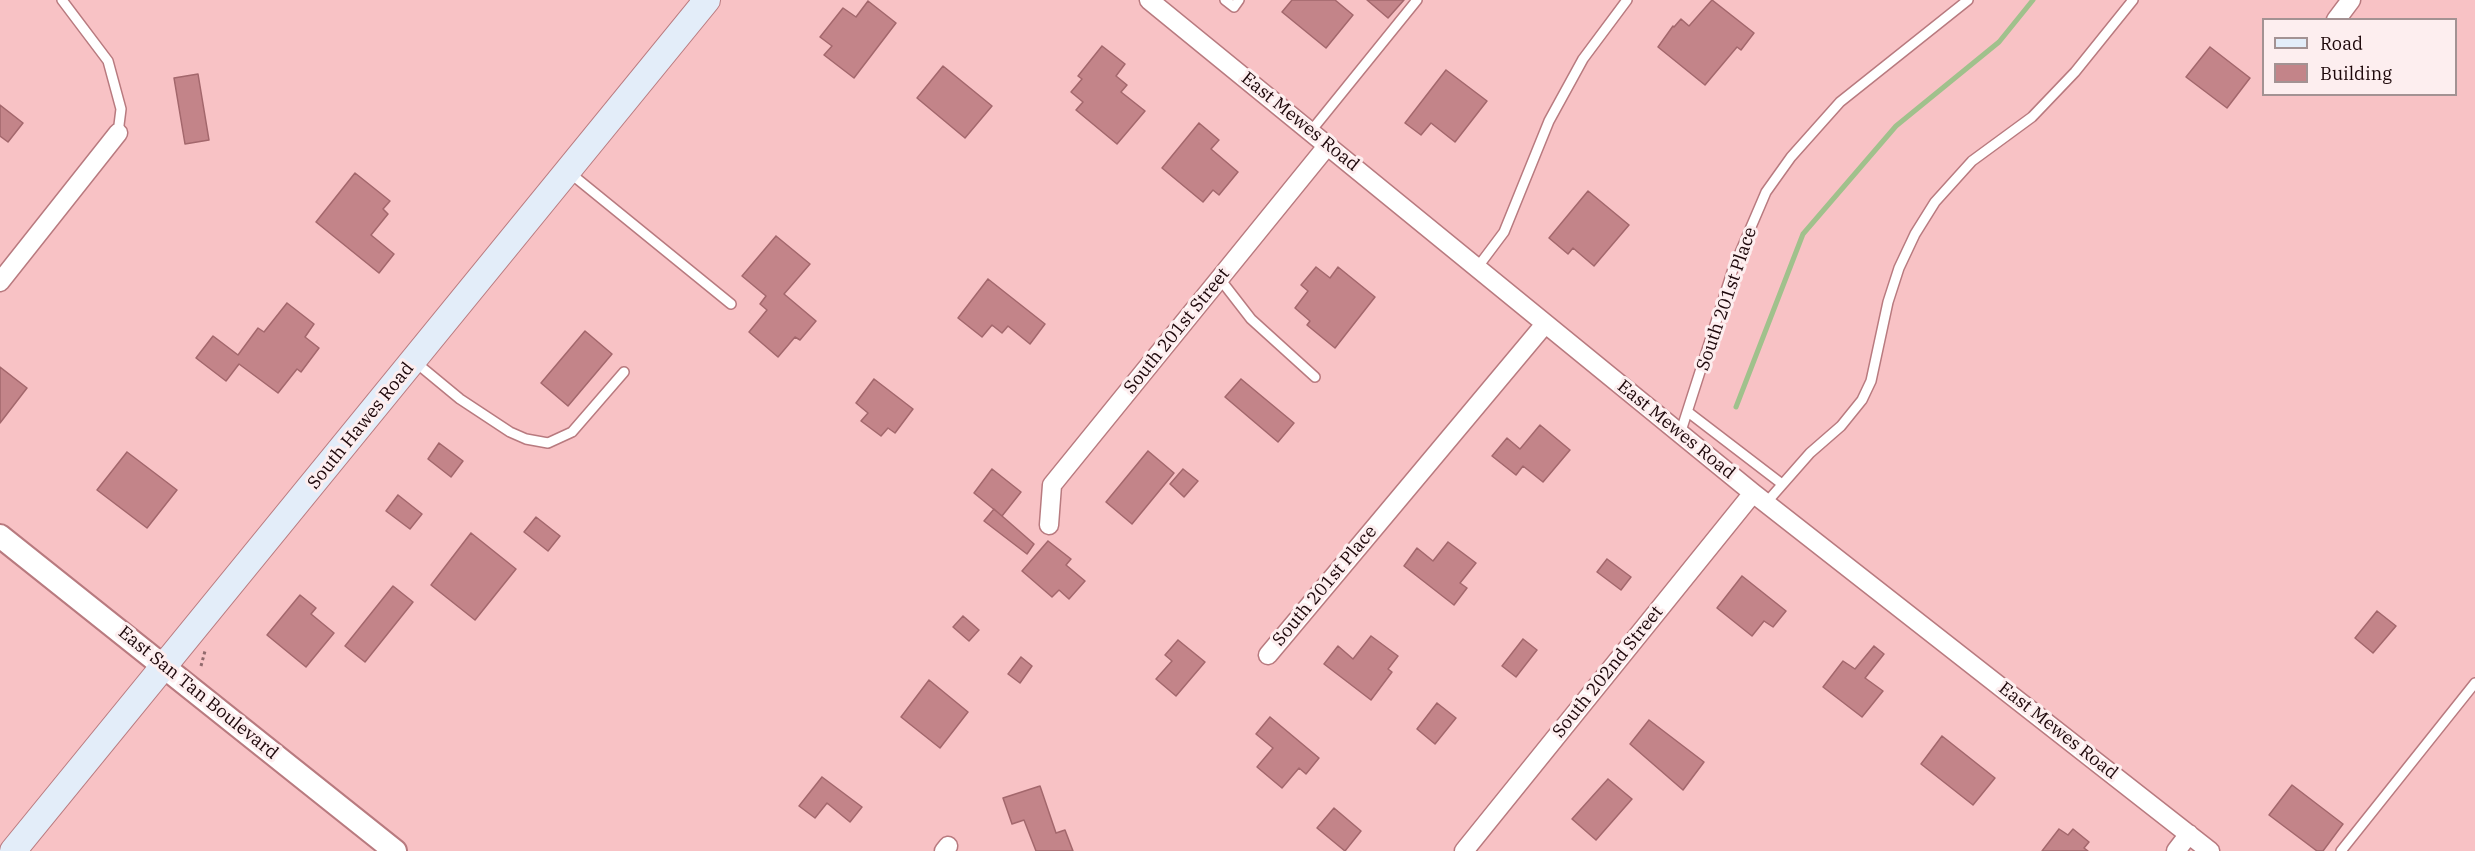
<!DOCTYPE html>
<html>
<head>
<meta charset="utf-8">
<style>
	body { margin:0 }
	#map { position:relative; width:2475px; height:851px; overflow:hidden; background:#f8c2c5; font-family:"IBM Plex Serif",serif }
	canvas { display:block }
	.legend { position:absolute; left:2262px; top:18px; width:195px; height:78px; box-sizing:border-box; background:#fdeeef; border:2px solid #a39293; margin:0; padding:8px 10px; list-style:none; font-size:18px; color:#1d070a }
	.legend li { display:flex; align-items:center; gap:12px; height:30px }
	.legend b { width:30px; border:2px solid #a39293 }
</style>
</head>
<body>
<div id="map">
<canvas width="2475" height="851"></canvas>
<ul class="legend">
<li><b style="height:8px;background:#e3edf9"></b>Road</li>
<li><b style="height:16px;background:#c38489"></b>Building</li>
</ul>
</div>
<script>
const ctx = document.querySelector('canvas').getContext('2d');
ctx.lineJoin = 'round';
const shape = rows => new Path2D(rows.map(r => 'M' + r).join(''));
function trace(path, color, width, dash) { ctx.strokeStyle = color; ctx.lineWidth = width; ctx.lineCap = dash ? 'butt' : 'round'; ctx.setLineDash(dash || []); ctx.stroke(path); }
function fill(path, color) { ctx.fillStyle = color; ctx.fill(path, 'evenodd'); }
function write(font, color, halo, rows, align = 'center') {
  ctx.font = font + ' "IBM Plex Serif",serif'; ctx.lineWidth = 6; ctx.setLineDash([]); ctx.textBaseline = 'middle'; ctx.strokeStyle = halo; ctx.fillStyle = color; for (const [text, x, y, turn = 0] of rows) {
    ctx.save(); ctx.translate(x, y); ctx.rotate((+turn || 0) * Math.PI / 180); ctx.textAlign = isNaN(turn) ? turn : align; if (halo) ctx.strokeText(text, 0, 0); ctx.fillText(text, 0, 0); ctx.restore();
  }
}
const stream = shape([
	[1736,407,1803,234,1896,126,1999,42,2033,0]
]);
const building = shape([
	[1292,0,1335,0,1353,15,1326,48,1282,12,1292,0],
	[1367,0,1404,0,1388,18,1367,0],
	[1712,0,1754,33,1741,50,1737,47,1705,85,1658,47,1673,26,1674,27,1681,19,1689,26,1712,0],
	[868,1,896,23,854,78,824,55,832,46,820,37,843,8,856,17,868,1],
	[1102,46,1125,64,1116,76,1127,85,1121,92,1145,111,1117,144,1076,110,1083,102,1071,92,1082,79,1078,76,1102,46],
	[2210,47,2250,78,2227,108,2186,77,2210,47],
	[943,66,992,106,965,138,917,98,943,66],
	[1446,70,1487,101,1455,142,1431,123,1421,135,1405,123,1446,70],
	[198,74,209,140,185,144,174,78,198,74],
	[0,105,23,123,8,142,0,136,0,105],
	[1199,123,1219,140,1211,149,1238,172,1219,195,1213,190,1203,202,1162,168,1199,123],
	[355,173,390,201,383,209,388,214,371,235,394,254,379,273,316,222,355,173],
	[1588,191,1629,225,1594,266,1573,248,1568,254,1549,238,1588,191],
	[776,236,810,264,784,294,816,321,800,340,795,337,778,357,749,332,767,310,760,304,766,296,742,276,776,236],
	[1316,267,1330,278,1338,267,1375,297,1335,348,1307,325,1310,321,1295,308,1308,291,1301,285,1316,267],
	[988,279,1045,324,1030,344,1008,326,1002,333,992,325,982,337,958,318,988,279],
	[287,303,314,324,305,337,319,348,301,372,297,369,278,393,239,364,226,381,196,358,213,336,238,355,258,328,264,332,287,303],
	[585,331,612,354,568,406,541,383,585,331],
	[0,367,27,388,0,423,0,367],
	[874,379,913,409,895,433,888,428,881,436,861,421,868,413,856,403,874,379],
	[1241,379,1294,423,1278,442,1225,397,1241,379],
	[1540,425,1570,450,1543,482,1523,466,1516,475,1492,456,1507,438,1520,449,1540,425],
	[439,443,463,461,451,477,428,459,439,443],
	[1148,451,1174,473,1132,524,1106,502,1148,451],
	[127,452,177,490,147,528,97,490,127,452],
	[992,469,1021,492,1002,516,974,493,992,469],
	[1183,469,1198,481,1184,497,1170,484,1183,469],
	[398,495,422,514,410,529,386,511,398,495],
	[994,509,1034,544,1027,554,984,521,994,509],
	[536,517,560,536,548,551,524,532,536,517],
	[471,533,516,569,475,620,431,585,471,533],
	[1048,541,1071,559,1066,565,1085,581,1069,599,1059,590,1052,597,1022,571,1048,541],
	[1448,542,1476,563,1460,583,1467,588,1454,605,1404,566,1417,548,1433,561,1448,542],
	[1607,559,1631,577,1621,590,1597,572,1607,559],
	[1742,576,1786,611,1773,627,1764,621,1752,636,1717,608,1742,576],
	[393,586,413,602,365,662,345,646,393,586],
	[300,595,316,608,311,614,334,633,306,667,267,635,300,595],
	[2377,611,2396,626,2373,653,2355,638,2377,611],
	[963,616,979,630,969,641,953,627,963,616],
	[1371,636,1398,656,1388,669,1392,672,1371,700,1324,664,1338,646,1353,659,1371,636],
	[1523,639,1537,650,1516,677,1502,666,1523,639],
	[1178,640,1205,662,1176,696,1156,679,1172,661,1165,655,1178,640],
	[1874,646,1884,654,1865,678,1883,691,1862,717,1823,687,1843,661,1855,669,1874,646],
	[1021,657,1032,666,1020,683,1008,674,1021,657],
	[929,680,968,712,940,748,901,717,929,680],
	[1437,703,1456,718,1435,744,1417,729,1437,703],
	[1270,717,1319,758,1306,774,1299,768,1282,788,1257,767,1273,748,1256,734,1270,717],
	[1649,720,1704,762,1683,790,1630,744,1649,720],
	[1942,736,1995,778,1973,805,1921,764,1942,736],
	[822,777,862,807,850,822,827,803,815,818,799,806,822,777],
	[1608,779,1632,799,1596,840,1572,819,1608,779],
	[2292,785,2343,824,2323,851,2317,851,2269,815,2292,785],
	[1040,786,1056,833,1065,830,1073,851,1036,851,1024,820,1012,824,1003,798,1040,786],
	[1334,808,1361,831,1345,851,1317,828,1334,808],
	[2059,829,2068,835,2073,829,2089,842,2084,848,2088,851,2042,851,2059,829]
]);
const path = shape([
	[201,666,205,651]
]);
const service = shape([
	[62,0,108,61,121,109,118,133],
	[1225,0,1234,7,1239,0],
	[1311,131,1417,0],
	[570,173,731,304],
	[1477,268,1504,232,1549,121,1583,59,1627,0],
	[1220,279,1251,319,1315,377],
	[414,361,460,399,510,432,526,439,548,443,572,432,624,372],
	[1688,412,1782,484],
	[1680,434,1733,269,1766,192,1791,157,1840,102,1968,0],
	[1766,503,1810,453,1841,426,1862,400,1871,381,1888,302,1899,268,1915,234,1935,202,1972,161,2032,117,2075,72,2133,0],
	[2341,851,2475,683]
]);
const minor = shape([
	[1149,0,1753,493,2210,851],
	[2336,20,2351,0],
	[0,282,118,133],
	[1049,525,1052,485,1328,145],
	[1268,655,1545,324],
	[944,851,948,846],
	[1464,851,1753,493],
	[2176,851,2189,834]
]);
const tertiary = shape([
	[0,536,395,851]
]);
const secondary = shape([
	[13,851,707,0]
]);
const streetNames = [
	["East Mewes Road",1300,122,39],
	["South 201st Place",1727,299,-71],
	["South 201st Street",1177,331,-51],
	["South Hawes Road",361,426,-51],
	["East Mewes Road",1676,430,39],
	["South 201st Place",1325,586,-50],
	["South 202nd Street",1608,672,-51],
	["East San Tan Boulevard",198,693,39],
	["East Mewes Road",2058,731,38]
];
trace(stream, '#a0c18c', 5);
fill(building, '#c38489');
trace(building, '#a3676c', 1.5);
trace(service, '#b87a7f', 12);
trace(minor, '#b87a7f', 21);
trace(tertiary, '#b87a7f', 26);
trace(secondary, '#b87a7f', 28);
trace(path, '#916a6d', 3, [3, 3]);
trace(service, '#fff', 9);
trace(minor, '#fff', 18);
trace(tertiary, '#fff', 22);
trace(secondary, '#e3edf9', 26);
write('18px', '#1d070a', '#fdeeef', streetNames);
</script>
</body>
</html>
